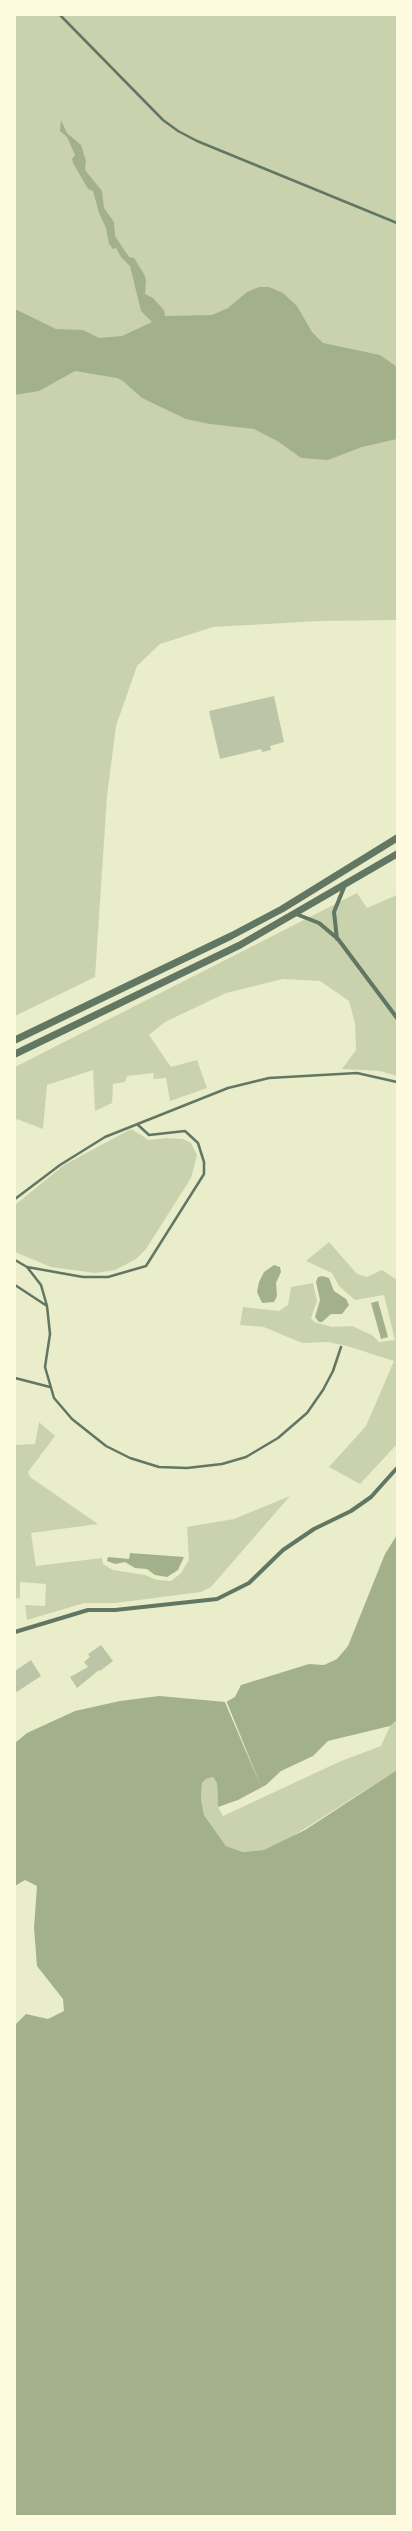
<!DOCTYPE html>
<html>
<head>
<meta charset="utf-8">
<style>
	body { margin:0 }
	#map { position:relative; width:412px; height:2531px; overflow:hidden; background:#e9edc9; font-family:"PT Sans Narrow",sans-serif }
	canvas { display:block }
	.frame { position:absolute; inset:0; border:16px solid #fefae0; pointer-events:none }
</style>
</head>
<body>
<div id="map">
<canvas width="412" height="2531"></canvas>
<div class="frame"></div>
</div>
<script>
const ctx = document.querySelector('canvas').getContext('2d');
ctx.lineJoin = 'round';
function fill(path, color) { ctx.fillStyle = color; ctx.fill(path, 'evenodd'); }
const shape = rows => new Path2D(rows.map(r => 'M' + r).join(''));
function trace(path, color, width, dash) { ctx.strokeStyle = color; ctx.lineWidth = width; ctx.lineCap = dash ? 'butt' : 'round'; ctx.setLineDash(dash || []); ctx.stroke(path); }
const green = shape([
	[15,15,397,15,397,620,320,621,213,627,160,644,137,666,116,726,107,796,95,977,15,1016],
	[357,893,367,908,397,895,397,1076,380,1071,342,1069,356,1050,355,1023,349,1001,320,981,283,979,226,993,165,1022,149,1035,171,1067,197,1060,207,1088,170,1101,166,1078,153,1079,154,1073,127,1076,125,1082,113,1084,112,1103,95,1111,93,1070,47,1085,43,1129,17,1119,15,1123,15,1067],
	[131,1129,149,1140,166,1138,183,1139,191,1143,197,1155,191,1178,146,1249,136,1259,115,1270,95,1273,51,1267,15,1252,15,1205,64,1165],
	[329,1242,357,1274,367,1277,382,1270,397,1280,397,1444,360,1484,329,1467,366,1426,394,1361,347,1346,328,1342,302,1343,264,1327,240,1325,243,1307,279,1311,288,1305,291,1287,313,1283,317,1301,311,1318,314,1322,332,1327,352,1326,372,1335,379,1342,395,1340,384,1295,355,1300,339,1286,332,1273,306,1261],
	[39,1422,55,1436,28,1472,30,1477,98,1524,31,1533,36,1566,102,1558,103,1564,113,1570,145,1575,157,1580,171,1581,181,1573,189,1560,187,1527,234,1519,290,1496,211,1587,201,1592,115,1603,84,1603,27,1620,25,1605,45,1606,46,1584,20,1582,20,1598,15,1599,15,1445,35,1444],
	[397,1720,397,1770,282,1843,264,1850,243,1852,226,1846,204,1815,201,1799,202,1783,206,1779,213,1777,217,1783,218,1807,223,1816,341,1761,381,1746,390,1726]
]);
const water = shape([
	[61,120,67,133,81,145,86,161,85,170,102,191,104,208,114,222,115,236,129,257,134,258,144,274,146,280,145,294,153,298,164,310,165,316,212,315,228,308,247,292,259,287,269,287,283,293,297,306,312,332,323,343,380,355,397,367,397,439,362,447,328,460,301,458,279,442,254,429,210,424,186,419,142,398,123,381,117,378,75,371,39,391,15,395,15,309,56,329,83,330,99,338,122,336,152,322,141,311,130,266,121,257,116,248,113,249,109,244,106,228,99,213,93,191,88,189,73,163,72,159,75,155,67,137,60,131],
	[274,1265,280,1267,281,1272,276,1283,277,1296,274,1302,262,1303,257,1292,259,1282,264,1272],
	[322,1276,329,1278,334,1291,346,1299,349,1305,342,1314,331,1314,322,1322,319,1322,315,1317,320,1300,316,1282,318,1277],
	[378,1301,388,1337,381,1339,371,1303],
	[397,1535,397,1720,390,1726,328,1741,313,1756,281,1771,266,1785,238,1800,218,1807,217,1783,213,1777,206,1779,202,1783,201,1799,204,1815,226,1846,243,1852,264,1850,305,1830,397,1770,397,2516,15,2516,15,2025,26,2014,48,2019,64,2011,63,1999,37,1966,34,1928,37,1886,25,1880,15,1886,15,1743,27,1733,75,1711,120,1701,159,1696,226,1702,235,1697,241,1685,309,1664,324,1665,337,1659,348,1646,385,1554],
	[130,1553,184,1557,178,1570,167,1577,155,1575,147,1569,135,1568,125,1562,115,1564,107,1561,108,1557,129,1559]
]);
const pier = shape([
	[224,1700,226,1700,262,1789]
]);
const building = shape([
	[274,696,284,742,270,746,271,750,262,752,261,749,220,759,209,711],
	[101,1645,113,1661,100,1671,99,1670,77,1688,70,1677,88,1667,84,1662,90,1657,88,1654],
	[31,1660,41,1676,15,1693,15,1671]
]);
const service = shape([
	[60,15,163,120,178,131,197,141,397,223],
	[15,1199,60,1165,105,1137,228,1088,269,1078,357,1073,397,1082],
	[15,1260,27,1267,41,1285,47,1306,50,1334,45,1367,54,1398,72,1419,106,1446,130,1458,159,1467,187,1468,222,1464,246,1457,278,1438,307,1413,323,1390,333,1371,341,1347],
	[27,1267,83,1277,108,1277,146,1266,204,1174,204,1162,198,1143,185,1131,149,1135,137,1124],
	[15,1285,47,1306],
	[15,1378,50,1387]
]);
const minor = shape([
	[296,914,319,923,338,939,397,1018],
	[337,939,334,912,345,885],
	[15,1632,88,1610,115,1610,217,1599,249,1583,283,1550,314,1529,351,1511,371,1497,397,1468]
]);
const tertiary = shape([
	[15,1040,231,936,282,909,397,838],
	[15,1054,240,945,397,854]
]);
fill(green, '#cad2ad');
fill(water, '#a3b18a');
fill(pier, '#e9edc9');
fill(building, '#bcc5a7');
trace(service, '#617663', 2.5);
trace(minor, '#617663', 4);
trace(tertiary, '#617663', 7);
</script>
</body>
</html>
